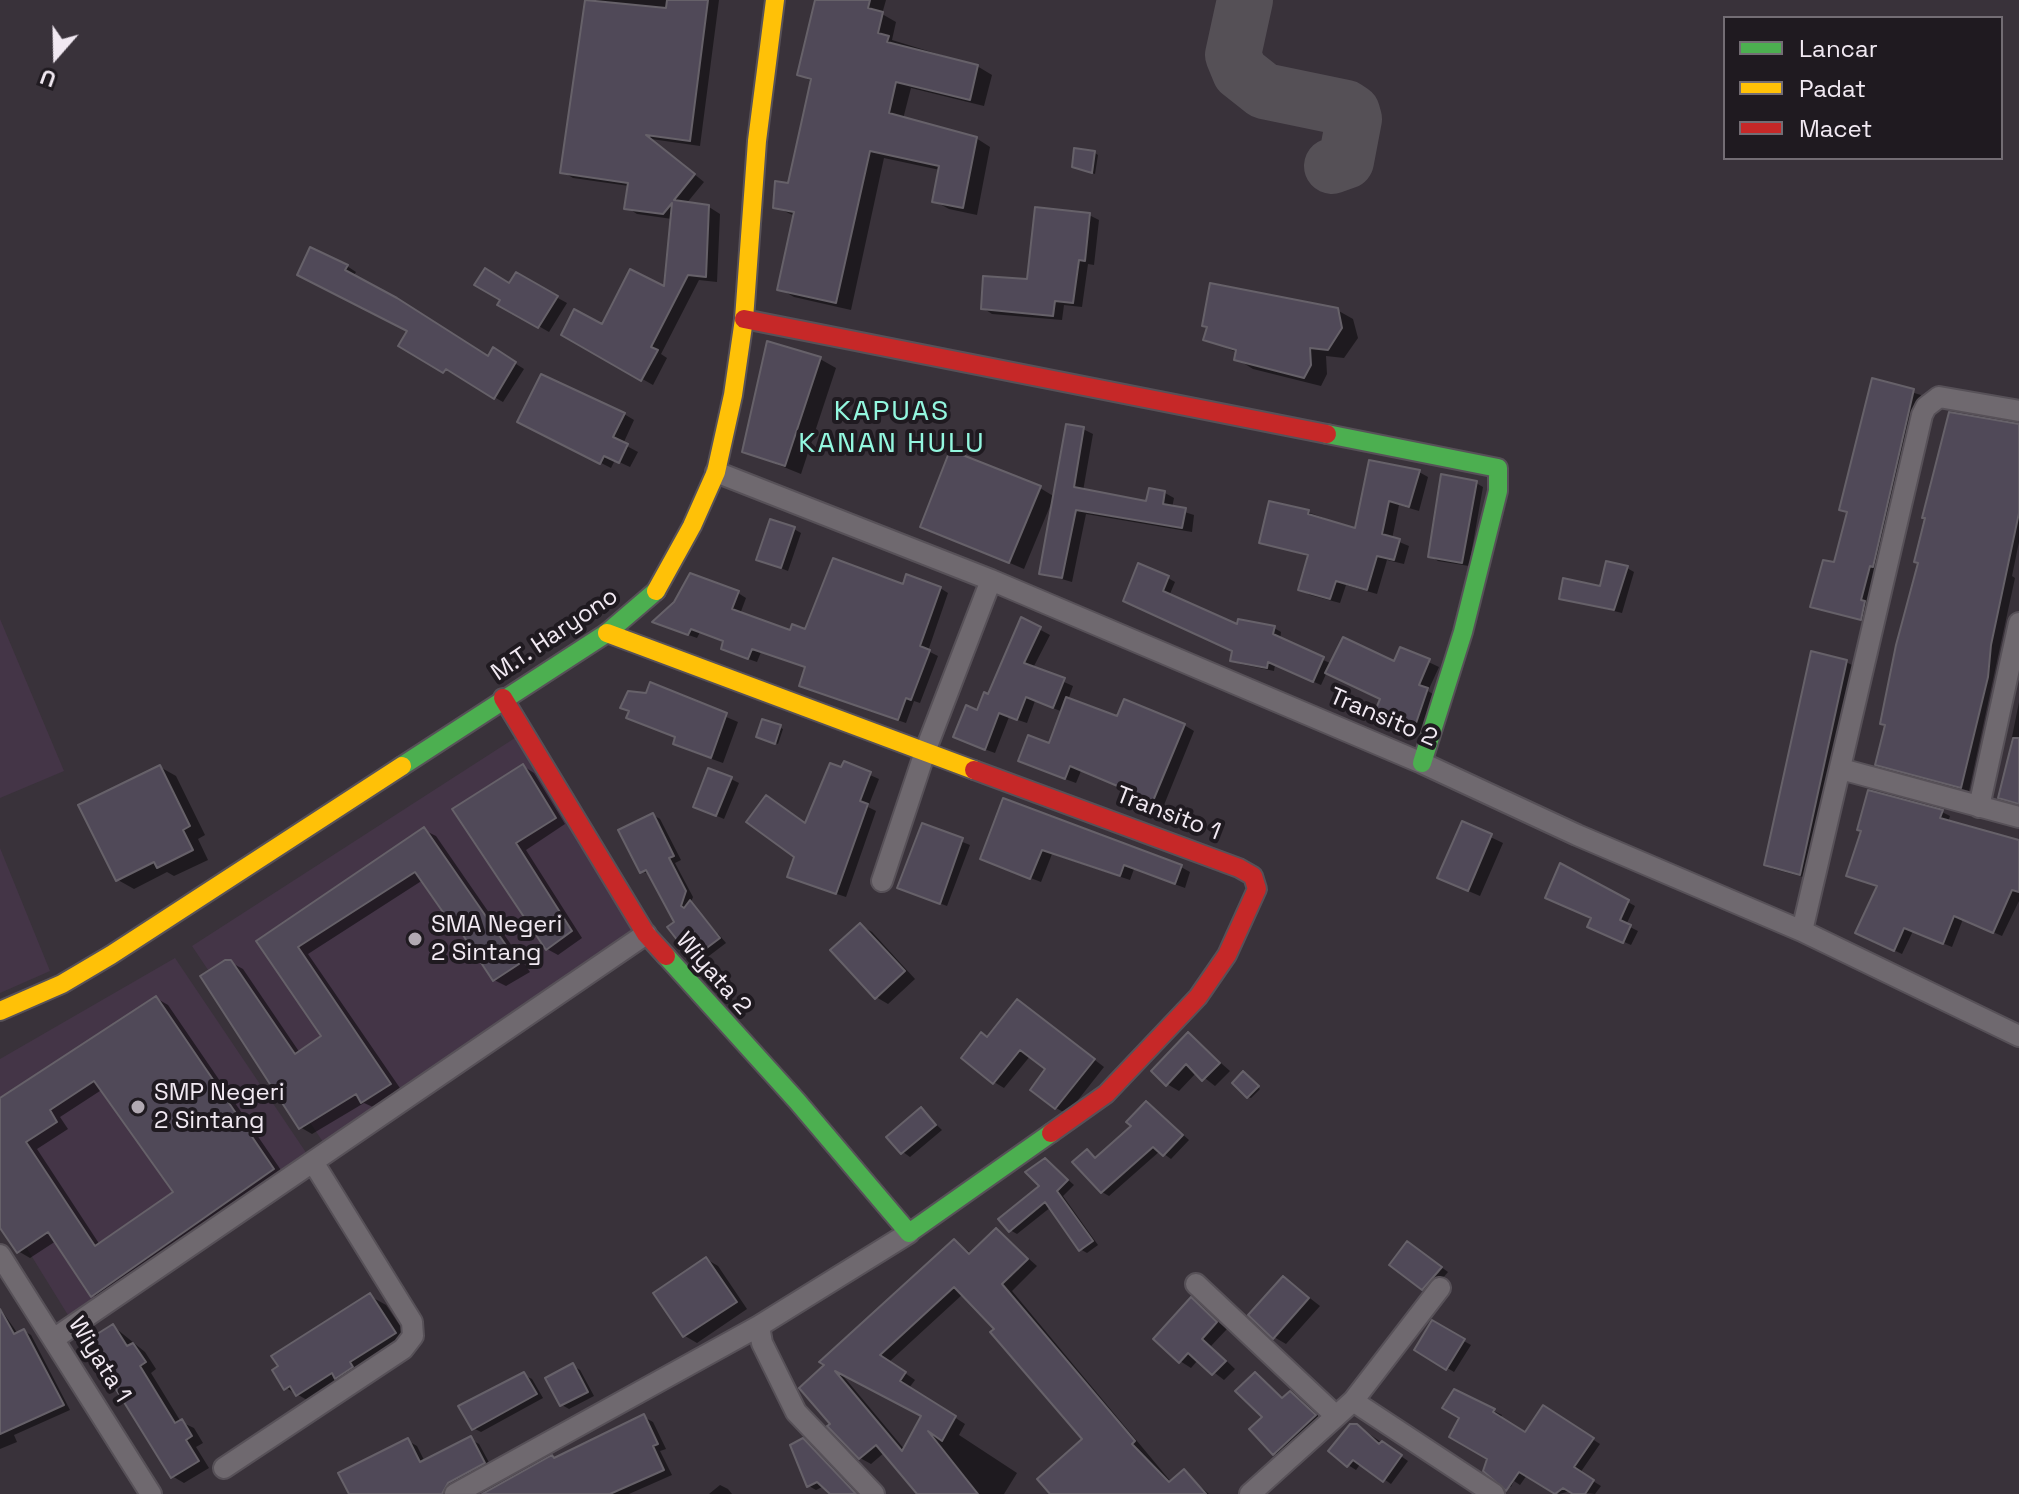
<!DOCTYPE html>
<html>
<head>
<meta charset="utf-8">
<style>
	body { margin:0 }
	#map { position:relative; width:2019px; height:1494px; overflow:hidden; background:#39323a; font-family:"Space Grotesk",sans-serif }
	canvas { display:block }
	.legend { position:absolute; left:1723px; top:16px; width:280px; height:144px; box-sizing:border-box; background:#1f1a20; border:2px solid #736d74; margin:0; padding:10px 14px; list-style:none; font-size:24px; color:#f1e9f2 }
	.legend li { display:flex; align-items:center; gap:16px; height:40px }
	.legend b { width:40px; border:2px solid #736d74 }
	.north { position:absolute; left:16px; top:16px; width:80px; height:80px; -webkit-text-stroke:6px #1f1a20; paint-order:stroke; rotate:200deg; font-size:22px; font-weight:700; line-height:32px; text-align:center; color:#f1e9f2 }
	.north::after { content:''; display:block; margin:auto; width:28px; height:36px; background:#f1e9f2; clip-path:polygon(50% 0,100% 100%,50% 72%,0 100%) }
</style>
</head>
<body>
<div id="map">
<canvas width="2019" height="1494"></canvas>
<ul class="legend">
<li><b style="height:10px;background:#4caf50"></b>Lancar</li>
<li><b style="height:10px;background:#ffc107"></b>Padat</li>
<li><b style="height:10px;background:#c62828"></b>Macet</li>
</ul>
<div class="north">U</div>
</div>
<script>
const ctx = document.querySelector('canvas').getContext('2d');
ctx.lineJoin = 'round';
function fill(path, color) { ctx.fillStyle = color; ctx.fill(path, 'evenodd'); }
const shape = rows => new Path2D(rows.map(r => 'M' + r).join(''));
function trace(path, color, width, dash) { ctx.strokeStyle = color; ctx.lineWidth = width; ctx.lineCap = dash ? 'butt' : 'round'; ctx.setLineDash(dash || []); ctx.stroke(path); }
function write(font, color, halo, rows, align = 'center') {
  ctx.font = font + ' "Space Grotesk",sans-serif'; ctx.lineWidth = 8; ctx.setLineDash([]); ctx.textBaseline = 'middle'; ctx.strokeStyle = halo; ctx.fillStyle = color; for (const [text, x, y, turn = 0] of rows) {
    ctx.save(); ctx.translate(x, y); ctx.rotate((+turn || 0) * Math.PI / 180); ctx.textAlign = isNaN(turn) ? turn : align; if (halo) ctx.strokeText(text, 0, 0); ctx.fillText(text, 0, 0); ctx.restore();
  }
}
const built = shape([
	[0,619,64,771,0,798],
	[518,736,638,932,325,1145,192,946],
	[0,848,50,971,0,993],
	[175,958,307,1154,71,1320,0,1205,0,1059]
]);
const shadow = shape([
	[586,0,719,0,700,146,651,139,704,182,686,204,709,207,720,214,717,282,699,280,661,354,667,358,653,385,563,334,602,327,665,289,672,219,637,214,626,207,629,186,573,178,563,172],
	[817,0,886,0,882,14,896,22,892,40,977,66,992,75,984,106,911,88,903,119,976,138,990,147,977,215,949,209,934,201,940,170,884,158,851,310,794,297,780,289,795,216,775,207,789,186,812,82,799,74],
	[1095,153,1098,155,1095,174,1074,166],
	[1089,215,1099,220,1094,265,1088,264,1082,307,1064,305,1062,320,992,314,983,308,1029,281],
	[347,266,356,272,353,277,489,358,494,350,524,369,503,402,401,345,409,331,308,279],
	[516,275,567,303,549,332,500,304],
	[1337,310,1353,319,1358,338,1344,358,1326,356,1327,374,1321,386,1253,369,1237,359,1238,353,1206,339,1209,328,1204,325],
	[820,359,836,368,801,474,744,451],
	[1874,381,1921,395,1881,569,1877,568,1868,605,1872,607,1869,622,1813,606,1835,565],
	[624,414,634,420,623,444,638,452,630,467,615,460,611,468,530,427],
	[2019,425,2019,542,2012,576,2015,578,1969,791,1877,764,1920,564],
	[1083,429,1093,434,1083,491,1148,504,1165,493,1174,498,1172,508,1194,515,1192,532,1086,514,1072,582,1041,573,1053,499,1024,569,923,526,1040,488,1055,497],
	[1419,472,1428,477,1419,511,1399,505,1392,539,1409,546,1404,564,1387,560,1377,594,1346,585,1340,603,1310,595,1300,589,1310,557,1261,542,1308,512,1356,530],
	[1476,483,1483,487,1469,566,1438,561,1430,556],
	[794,529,801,533,788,571,758,559],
	[1627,568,1634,572,1622,613,1561,598,1602,588],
	[1168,578,1175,582,1169,596,1239,627,1274,628,1281,632,1280,640,1332,664,1395,664,1401,649,1439,667,1428,691,1436,696,1422,736,1376,715,1383,699,1327,672,1321,685,1275,665,1274,671,1240,664,1233,660,1234,651,1133,605],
	[904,586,940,588,948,593,928,651,938,656,920,703,914,701,906,723,810,690,802,685,807,668,761,652,757,662,731,653,723,648,725,642,700,632,697,638,663,626,738,593,746,598,740,614,791,633,806,631],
	[1022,620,1050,635,1033,668,1073,686,1068,700,1118,719,1184,725,1194,731,1164,805,1081,771,1076,783,1030,766,1051,746,1063,712,1035,701,1027,723,1009,717,995,753,965,742],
	[1846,662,1854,666,1807,878,1773,869,1766,864],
	[651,685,738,722,723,763,687,750,675,743,677,738,629,717],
	[2019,702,2019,804,2000,797],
	[764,721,783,729,778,744,761,738],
	[845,764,879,779,868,807,876,811,846,897,798,881,806,825],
	[523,766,534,773,565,824,526,850,582,938,558,955,547,949,455,810],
	[160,767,176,776,205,835,198,839,208,860,174,876,167,872,134,889,118,880],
	[731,779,739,783,724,819,703,810],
	[1004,801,1181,867,1190,872,1185,888,1134,869,1130,880,1052,854,1041,882,992,863],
	[1942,812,1950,816,1948,822,2019,842,2019,901,2002,936,1963,919,1952,947,1913,931,1902,954,1866,937,1879,887,1849,875],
	[653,815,660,819,681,860,675,863,693,897,691,902,726,943,701,962,670,927,676,922,651,875,641,871],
	[1463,824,1503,843,1480,896,1452,884],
	[923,826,970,845,947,906,907,891],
	[424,830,436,836,530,972,506,986,494,980,423,880,308,954,402,1091,375,1108,364,1103,312,1134,300,1127,230,962,243,969,300,1053,324,1036,258,942],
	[1561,865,1635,906,1626,925,1638,931,1631,945,1597,930],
	[860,925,872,932,915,979,888,1004,876,997],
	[156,998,168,1005,285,1176,104,1302,92,1295,56,1241,30,1258,18,1251,0,1225,0,1100],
	[103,1089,176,1192,100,1245,37,1149,68,1129,60,1117],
	[1018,1001,1104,1067,1067,1114,1056,1108,1048,1069,1031,1055,1004,1088,994,1082,989,1039],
	[1189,1035,1230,1071,1215,1086,1197,1072,1179,1091,1167,1084],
	[1247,1076,1260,1089,1251,1098,1248,1097],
	[1147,1103,1189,1140,1171,1159,1160,1151,1109,1196,1102,1192,1087,1151,1097,1159,1133,1126],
	[921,1110,942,1130,910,1157,903,1152],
	[1046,1160,1074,1185,1063,1196,1098,1245,1087,1253,1080,1249,1051,1207,1017,1234,1010,1230,1042,1186],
	[996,1230,1037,1266,1012,1291,1172,1483,1184,1472,1209,1494,1052,1494,1085,1439,997,1329,963,1294,889,1362,915,1380,909,1388,965,1424,959,1435,1017,1473,1004,1494,917,1494,885,1452,871,1464,860,1458,801,1388,955,1241,972,1254],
	[839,1371,923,1416,905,1450],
	[1415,1248,1448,1272,1430,1293,1423,1288],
	[706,1259,718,1266,747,1309,697,1343,685,1336,656,1293],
	[1284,1278,1320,1306,1286,1344,1274,1337],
	[370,1296,386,1305,411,1342,314,1404,286,1388],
	[1191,1300,1227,1329,1211,1346,1235,1369,1224,1380,1198,1360,1191,1368,1180,1361,1156,1338],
	[0,1308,18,1334,24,1331,31,1335,70,1410,14,1435,17,1442,0,1449],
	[1432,1323,1471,1345,1454,1372,1417,1350],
	[113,1326,145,1352,156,1369,151,1373,181,1422,194,1428,203,1443,196,1447,209,1468,184,1483,172,1476],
	[573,1366,580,1370,594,1396,569,1409,562,1405],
	[1255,1374,1285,1399,1290,1393,1301,1399,1325,1422,1286,1459,1275,1453],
	[524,1375,532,1379,543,1398,481,1432,473,1428],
	[1455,1392,1502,1415,1500,1418,1526,1435,1551,1412,1600,1444,1580,1473,1601,1486,1595,1494,1571,1491,1559,1494,1527,1475,1520,1485,1514,1481,1511,1487,1504,1483,1462,1418],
	[644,1417,653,1422,666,1449,660,1451,672,1475,629,1494,486,1494],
	[1365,1431,1408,1461,1391,1484,1361,1463,1356,1470,1348,1465],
	[470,1439,479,1444,492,1468,442,1494,352,1494,408,1441,417,1446,425,1462],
	[803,1440,811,1445,857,1494,833,1494,824,1486,816,1490,809,1486],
	[720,1485,728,1489,732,1494,709,1494]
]);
const taxiway = shape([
	[1245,0,1233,55,1240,72,1264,91,1346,108,1352,112,1354,119,1346,161,1332,166]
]);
const building = shape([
	[585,0,666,8,667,0,708,0,690,141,646,135,695,174,674,200,709,205,706,277,688,275,651,347,658,350,641,381,561,335,574,309,602,324,630,269,664,286,672,203,663,214,624,209,628,183,560,173,585,0],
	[815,0,870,0,868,8,883,12,878,33,889,36,887,42,978,65,970,100,896,82,889,113,977,137,963,208,932,202,939,166,870,151,836,303,777,290,794,212,773,208,775,181,788,183,811,79,797,75,815,0],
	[1074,148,1095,151,1092,173,1072,167,1074,148],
	[1035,207,1090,213,1085,261,1079,260,1073,303,1055,301,1053,316,981,309,983,276,1027,279,1035,207],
	[310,247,348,265,345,270,397,298,488,356,493,347,516,362,494,399,446,369,443,373,398,346,407,331,297,275,310,247],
	[485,268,509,283,516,272,558,296,538,328,497,305,500,300,474,285,485,268],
	[1210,283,1338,308,1342,328,1328,350,1310,348,1311,365,1304,378,1234,360,1236,350,1203,340,1207,327,1202,326,1210,283],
	[767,341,821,357,785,466,742,452,767,341],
	[541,374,625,413,613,437,628,444,619,463,604,456,600,464,517,422,541,374],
	[1872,378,1914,389,1873,567,1870,566,1861,600,1865,601,1861,620,1810,607,1823,560,1834,562,1847,512,1839,510,1872,378],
	[1949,412,2019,424,2019,513,1991,645,1988,677,1961,788,1875,765,1885,725,1880,724,1896,645,1918,563,1914,562,1925,518,1922,518,1949,412],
	[1066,424,1084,427,1074,487,1146,501,1149,488,1165,491,1163,504,1186,508,1182,528,1076,510,1062,578,1039,574,1066,424],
	[950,450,1041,486,1009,563,920,527,950,450],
	[1369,460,1420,470,1409,507,1389,501,1382,534,1400,539,1394,560,1377,556,1367,590,1336,581,1330,599,1298,590,1308,555,1259,543,1269,501,1309,510,1308,514,1355,528,1369,460],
	[1441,474,1477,481,1462,563,1428,557,1441,474],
	[770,519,795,527,781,568,756,560,770,519],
	[833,558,903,584,906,574,941,587,920,646,930,650,911,700,906,698,898,720,799,686,805,667,752,649,748,659,721,649,723,641,691,629,688,635,652,622,674,602,690,573,739,591,732,609,790,630,792,624,805,629,833,558],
	[1606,561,1628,566,1614,610,1559,599,1563,578,1600,586,1606,561],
	[1138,563,1169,576,1163,591,1237,624,1238,619,1275,626,1273,634,1324,657,1313,682,1268,662,1267,668,1230,661,1232,651,1123,601,1138,563],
	[1021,617,1041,627,1024,663,1065,678,1053,708,1026,697,1017,720,999,713,985,750,953,737,966,705,977,710,984,692,988,694,1021,617],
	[1343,637,1394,661,1400,647,1430,659,1419,685,1428,688,1413,732,1373,716,1380,699,1325,673,1343,637],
	[1811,651,1847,660,1800,875,1764,865,1811,651],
	[650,682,727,713,711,758,673,744,675,737,626,718,629,711,620,708,628,691,646,693,650,682],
	[1066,697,1117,716,1124,699,1185,724,1153,801,1070,766,1065,779,1018,761,1028,735,1049,743,1066,697],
	[762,719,781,725,775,744,756,737,762,719],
	[2013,738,2019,738,2019,804,1998,798,2013,738],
	[844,761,871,772,860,801,868,804,836,894,787,877,794,857,746,822,766,795,805,823,830,763,841,767,844,761],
	[523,764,556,818,516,843,572,931,546,950,452,809,523,764],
	[160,765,190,826,183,830,193,850,157,868,154,862,116,881,78,805,160,765],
	[708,768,732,777,716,816,693,807,708,768],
	[1868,790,1943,810,1940,818,2019,840,2019,892,2012,890,1993,933,1954,916,1943,944,1904,928,1894,951,1855,933,1877,886,1846,876,1861,831,1857,830,1868,790],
	[1003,798,1182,865,1175,884,1124,865,1120,876,1042,850,1030,879,980,859,1003,798],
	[653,813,674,856,669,858,686,891,681,906,684,908,690,900,720,938,692,959,667,927,674,922,646,870,640,873,618,830,653,813],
	[1462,821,1492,834,1468,891,1437,878,1462,821],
	[922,823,963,838,940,904,897,888,922,823],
	[424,827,519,964,493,981,457,926,454,928,415,872,298,947,391,1084,361,1103,356,1094,299,1129,200,976,225,960,231,960,295,1054,321,1036,256,941,424,827],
	[1560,863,1629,900,1620,920,1631,925,1623,943,1587,927,1591,918,1545,898,1560,863],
	[860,923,905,971,875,999,830,950,860,923],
	[156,996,274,1169,91,1297,48,1232,17,1253,0,1228,0,1098,156,996],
	[94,1081,173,1192,95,1246,26,1142,57,1122,50,1110,94,1081],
	[1017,999,1095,1059,1055,1109,1030,1090,1045,1069,1020,1050,993,1084,961,1058,981,1032,987,1037,1017,999],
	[1188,1032,1220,1063,1202,1081,1186,1064,1166,1086,1151,1071,1188,1032],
	[1243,1071,1259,1086,1247,1098,1232,1083,1243,1071],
	[1146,1101,1183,1135,1163,1156,1153,1147,1101,1193,1072,1162,1087,1149,1095,1158,1131,1126,1126,1122,1146,1101],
	[921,1107,936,1125,901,1154,886,1137,921,1107],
	[1045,1158,1068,1180,1057,1191,1093,1241,1079,1251,1045,1202,1009,1232,998,1219,1039,1186,1025,1172,1045,1158],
	[996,1228,1028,1259,1002,1284,1135,1441,1132,1444,1169,1482,1184,1469,1206,1494,1050,1494,1037,1479,1082,1439,990,1332,994,1329,954,1287,880,1355,906,1372,900,1381,956,1416,942,1441,928,1431,978,1494,917,1494,876,1445,859,1459,827,1426,830,1424,799,1388,824,1365,819,1362,954,1239,969,1254,996,1228],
	[835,1371,921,1416,902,1451,835,1371],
	[1407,1241,1442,1267,1422,1290,1389,1265,1407,1241],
	[706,1257,737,1302,683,1337,653,1293,706,1257],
	[1283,1276,1309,1298,1273,1339,1248,1315,1283,1276],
	[370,1293,396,1333,350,1362,353,1367,335,1379,332,1373,296,1396,290,1386,284,1390,272,1370,278,1366,271,1356,370,1293],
	[1191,1297,1217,1322,1202,1339,1226,1361,1212,1375,1188,1353,1179,1363,1153,1339,1191,1297],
	[0,1309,14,1334,24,1329,64,1405,0,1434,0,1309],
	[1432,1320,1465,1339,1446,1370,1414,1350,1432,1320],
	[113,1324,127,1346,133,1343,146,1362,140,1366,175,1423,182,1419,192,1436,186,1440,199,1461,171,1478,86,1341,113,1324],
	[573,1363,588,1392,560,1406,545,1378,573,1363],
	[524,1372,537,1394,472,1430,458,1406,524,1372],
	[1255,1372,1282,1398,1290,1391,1316,1415,1273,1455,1249,1429,1262,1417,1235,1391,1255,1372],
	[1454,1389,1495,1409,1493,1412,1525,1432,1543,1405,1594,1438,1574,1467,1594,1480,1585,1494,1573,1494,1563,1488,1555,1494,1519,1472,1506,1491,1483,1471,1487,1459,1449,1437,1459,1418,1442,1408,1454,1389],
	[644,1414,658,1444,653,1446,664,1470,610,1494,482,1494,552,1455,554,1458,644,1414],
	[1350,1424,1357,1424,1379,1444,1382,1441,1402,1455,1383,1482,1353,1460,1347,1467,1328,1451,1350,1424],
	[471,1436,485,1463,448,1483,442,1494,349,1494,338,1473,408,1438,420,1462,471,1436],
	[803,1438,856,1494,830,1494,817,1482,807,1487,790,1445,803,1438]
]);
const street = shape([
	[716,472,991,580,1422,763,1577,835,1802,931,2019,1036],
	[1841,769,2019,817],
	[1979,807,2019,623],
	[882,881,926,749,991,580],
	[1802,931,1922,415,1926,407,1939,397,2019,411],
	[0,1255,151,1494],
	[1196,1284,1336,1416],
	[55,1338,646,934],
	[1353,1401,1494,1494],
	[224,1468,403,1349,413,1336,412,1322,313,1162],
	[455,1494,759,1326],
	[874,1494,796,1412,762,1343,759,1326,909,1233],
	[1250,1494,1353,1401,1440,1288]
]);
const fast = shape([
	[1327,434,1498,468,1498,491,1463,632,1422,763],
	[402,766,607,633,656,591],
	[666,956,797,1101,909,1233,1051,1133]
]);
const slow = shape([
	[656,591,692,526,716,472,733,395,744,319,757,141,775,0],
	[607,633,974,770],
	[0,1011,62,984,111,955,402,766]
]);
const jam = shape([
	[744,319,1327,434],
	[503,698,646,934,666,956],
	[974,770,1239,868,1253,876,1257,889,1227,955,1198,997,1106,1094,1051,1133]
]);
const markers = [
	[415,939,8,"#b1a9b2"],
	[138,1107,8,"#b1a9b2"]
];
const streetNames = [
	["M.T. Haryono",555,635,-34],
	["Transito 2",1383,718,23],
	["Transito 1",1168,814,21],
	["Wiyata 2",713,974,49],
	["Wiyata 1",99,1360,58]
];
const poiNames = [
	["SMA Negeri",431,925],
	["2 Sintang",431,953],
	["SMP Negeri",154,1093],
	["2 Sintang",154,1121]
];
const quarterNames = [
	["KAPUAS",892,412],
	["KANAN HULU",892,444]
];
fill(built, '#443547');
fill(shadow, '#0007');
trace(taxiway, '#555056', 56);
fill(building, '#504958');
trace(building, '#666169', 2);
trace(street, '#575158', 24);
trace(fast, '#575158', 22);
trace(slow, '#575158', 22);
trace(jam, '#575158', 22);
trace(street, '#6f696f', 20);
trace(fast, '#4caf50', 18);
trace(slow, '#ffc107', 18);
trace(jam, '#c62828', 18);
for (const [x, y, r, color] of markers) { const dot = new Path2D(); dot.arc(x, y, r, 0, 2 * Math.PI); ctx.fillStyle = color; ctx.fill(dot); trace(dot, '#1f1a20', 3); }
write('24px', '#f1e9f2', '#1f1a20', streetNames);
write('24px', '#f1e9f2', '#1f1a20', poiNames, 'left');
ctx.letterSpacing = '2px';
write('28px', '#93f7df', '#1f1a20', quarterNames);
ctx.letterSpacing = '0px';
</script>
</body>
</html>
